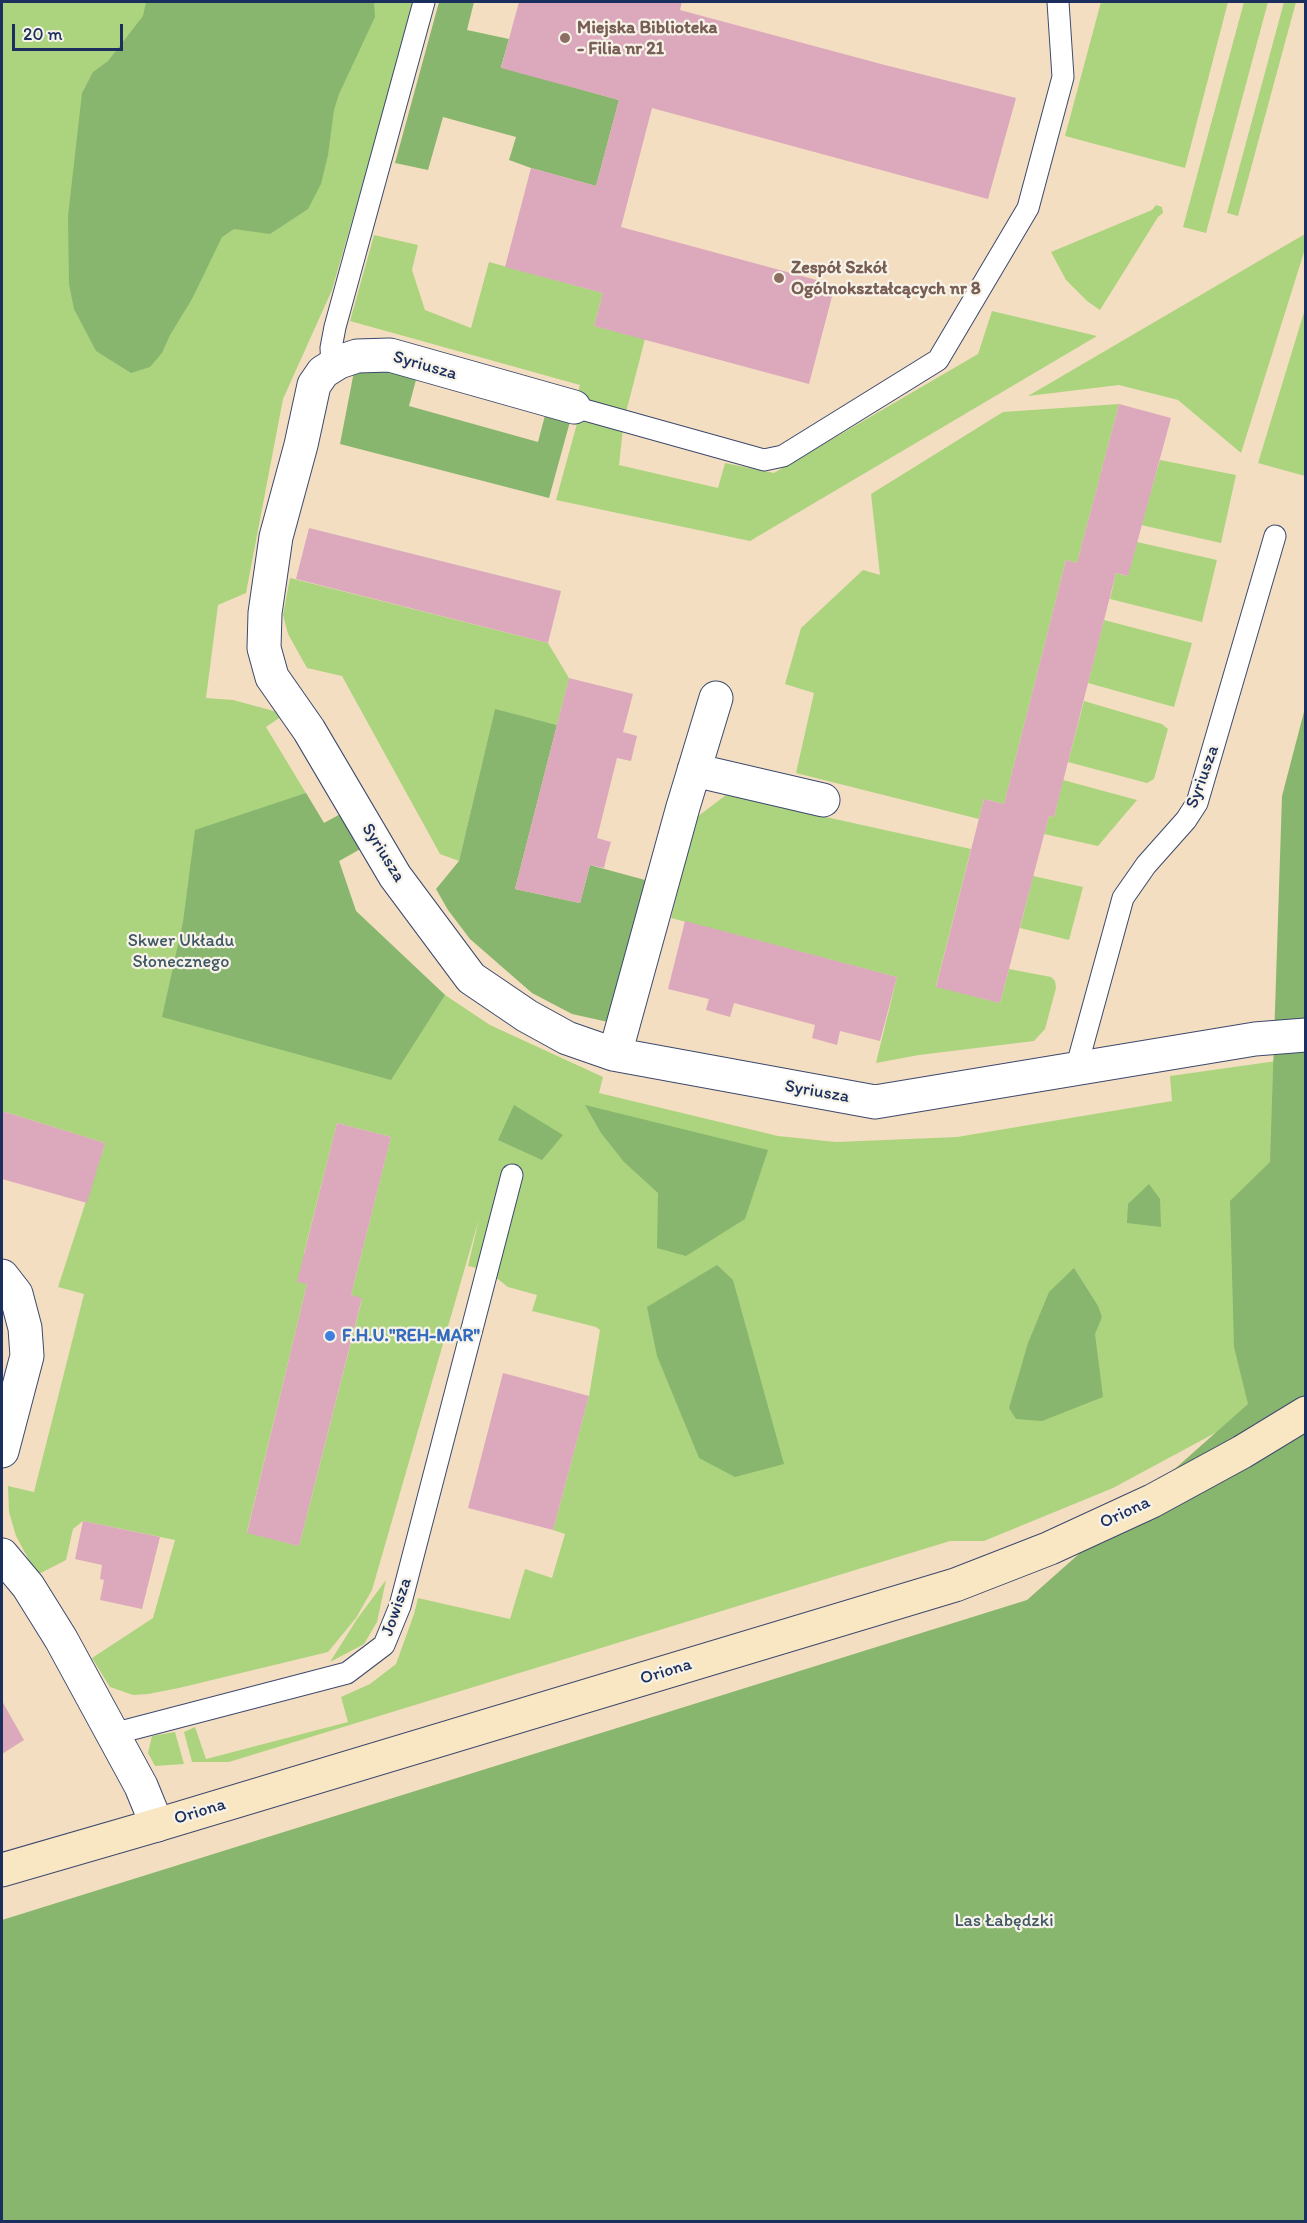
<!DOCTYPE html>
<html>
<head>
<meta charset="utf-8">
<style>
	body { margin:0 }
	#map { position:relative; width:1307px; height:2223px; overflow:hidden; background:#f4dec1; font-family:Itim,sans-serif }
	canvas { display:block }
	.frame { position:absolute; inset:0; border:3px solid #1b2f5e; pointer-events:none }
	.scale { position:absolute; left:12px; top:24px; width:111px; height:27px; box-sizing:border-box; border:3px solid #1b2f5e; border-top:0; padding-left:8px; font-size:18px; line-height:21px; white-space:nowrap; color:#1b2f5e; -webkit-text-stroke:4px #f7f3e8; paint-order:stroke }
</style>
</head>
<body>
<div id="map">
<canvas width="1307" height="2223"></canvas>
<div class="frame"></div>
<div class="scale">20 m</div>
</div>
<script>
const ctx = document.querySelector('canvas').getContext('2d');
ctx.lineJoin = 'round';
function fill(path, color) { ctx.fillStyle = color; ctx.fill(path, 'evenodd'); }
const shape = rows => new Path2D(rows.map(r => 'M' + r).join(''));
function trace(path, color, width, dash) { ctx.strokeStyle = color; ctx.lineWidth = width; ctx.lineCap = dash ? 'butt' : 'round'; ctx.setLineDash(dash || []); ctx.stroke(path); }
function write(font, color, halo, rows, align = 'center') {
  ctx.font = font + ' Itim,sans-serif'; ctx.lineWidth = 4.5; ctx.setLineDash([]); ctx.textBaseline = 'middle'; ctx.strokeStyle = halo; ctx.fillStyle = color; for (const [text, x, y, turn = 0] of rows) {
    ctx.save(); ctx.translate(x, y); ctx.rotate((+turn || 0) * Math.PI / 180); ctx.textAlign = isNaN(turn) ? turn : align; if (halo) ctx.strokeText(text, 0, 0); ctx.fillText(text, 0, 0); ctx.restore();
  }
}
const green = shape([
	[2,2,415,2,332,290,283,399,246,593,218,605,206,698,233,700,285,714,266,727,324,823,362,848,339,861,356,911,445,995,490,1025,603,1077,599,1093,778,1136,836,1142,957,1137,1172,1101,1170,1076,1305,1057,1256,1411,1113,1488,984,1541,950,1541,229,1762,192,1762,184,1732,195,1727,206,1759,348,1722,341,1697,370,1684,396,1664,414,1614,418,1598,510,1619,525,1569,552,1578,565,1534,553,1530,589,1396,600,1330,596,1327,532,1311,537,1295,508,1287,486,1270,468,1266,479,1219,372,1590,356,1618,328,1652,179,1688,148,1694,133,1695,110,1687,92,1658,153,1618,175,1540,83,1521,73,1529,66,1560,37,1575,16,1536,9,1512,8,1486,34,1492,84,1294,58,1287,105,1143,2,1111],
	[337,1123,391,1137,351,1295,362,1299,299,1546,247,1532,307,1284,304,1253],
	[1101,2,1228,2,1185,168,1065,136],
	[1244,2,1268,2,1206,233,1183,227],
	[1284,2,1296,2,1238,216,1227,213],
	[1156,205,1162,207,1163,213,1158,217,1100,310,1087,301,1066,280,1051,252,1152,210],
	[1305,234,1305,249,1241,453,1178,400,1119,385,1028,396],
	[374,235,418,245,412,270,425,310,471,328,489,262,603,293,594,326,645,339,624,420,619,465,718,488,725,463,774,473,978,354,992,311,1097,336,750,541,556,500,581,409,574,407,580,385,350,321],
	[1305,309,1305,476,1258,463],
	[1119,404,1077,563,1066,560,1004,804,984,799,979,819,796,773,814,693,785,684,801,628,863,570,880,575,871,494,1003,412],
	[1160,460,1236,475,1221,543,1141,525],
	[1137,542,1217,560,1202,622,1110,599,1116,573,1127,576],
	[290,578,548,643,569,678,557,725,495,710,459,861,440,854,342,676,307,668,288,634,283,615],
	[1104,620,1192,643,1174,707,1088,683],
	[1084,701,1162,724,1168,729,1154,779,1147,783,1068,762],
	[1063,780,1137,800,1098,846,1044,834,1049,816,1054,817],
	[726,795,971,849,936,986,1000,1003,1009,969,1051,977,1055,981,1056,988,1045,1029,1034,1041,919,1055,876,1063,897,977,671,918,697,817],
	[1033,876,1083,887,1069,940,1020,928],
	[386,1580,377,1622,364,1644,330,1662,357,1619],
	[175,1732,184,1764,155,1766,148,1753,152,1736]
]);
const forest = shape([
	[146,2,374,2,375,17,339,94,334,110,328,155,321,184,308,209,270,234,234,229,222,237,192,299,170,335,162,353,150,367,131,373,96,351,74,309,69,284,68,216,82,93,93,72,108,61,143,16],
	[439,2,474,2,467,30,509,39,501,67,619,100,596,186,531,168,509,160,516,137,443,117,428,170,395,163],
	[357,356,420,365,409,406,538,442,549,400,574,407,549,498,340,444],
	[1305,708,1305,2221,2,2221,2,1920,1027,1600,1248,1404,1234,1347,1230,1201,1270,1162,1282,796],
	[495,709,557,725,515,889,580,903,590,865,645,880,608,1022,572,1014,532,993,470,939,448,910,436,889,459,861],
	[306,793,324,823,344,812,362,848,339,861,356,911,445,995,391,1080,162,1017,183,922,195,830],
	[514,1105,563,1135,542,1160,498,1140],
	[585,1105,768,1150,745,1219,686,1256,657,1248,658,1193,624,1162,601,1133],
	[1149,1184,1160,1199,1161,1227,1127,1223,1128,1204],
	[717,1265,733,1280,784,1464,735,1477,699,1458,657,1356,647,1307],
	[1074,1268,1098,1306,1102,1317,1095,1334,1103,1397,1042,1421,1016,1419,1009,1408,1028,1343,1049,1292]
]);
const building = shape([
	[519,2,682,2,680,10,881,64,1016,98,988,199,652,108,621,227,835,285,809,384,594,326,603,293,505,267,531,168,596,186,619,100,501,68],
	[1119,404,1171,418,1128,576,1116,573,1054,817,1049,816,1000,1003,936,987,984,799,1004,804,1066,560,1077,563],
	[309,528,561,591,548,643,296,579],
	[569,678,633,694,623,732,637,736,631,761,617,758,597,838,611,842,607,855,604,868,590,865,580,903,515,889],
	[685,921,897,977,880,1041,840,1031,837,1045,812,1038,815,1025,734,1003,730,1017,706,1010,709,999,668,989],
	[2,1111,105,1143,87,1203,2,1179],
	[337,1123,391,1137,351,1295,362,1298,299,1546,247,1533,307,1284,297,1282],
	[503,1373,589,1396,553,1530,468,1508],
	[83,1521,160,1537,142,1609,100,1600,104,1580,100,1579,102,1565,75,1559],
	[2,1701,24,1740,2,1754]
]);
const lane = shape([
	[332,366,331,348,335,327,424,2],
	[574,407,764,460,783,456,938,360,1028,208,1063,77,1058,2],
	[1076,1069,1123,898,1146,865,1186,820,1197,803,1275,536],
	[113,1734,347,1673,384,1645,400,1606,512,1175]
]);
const street = shape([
	[574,407,390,355,357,356,339,362,323,372,314,385,301,445,276,537,265,613,264,648,272,677,309,730,395,876,471,978,527,1016,567,1038,613,1054,875,1102,1255,1039,1306,1035],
	[694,770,823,800],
	[615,1054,683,807,716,698],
	[2,1276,16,1294,25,1328,27,1356,2,1451],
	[2,1555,28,1586,61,1639,141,1786,157,1825]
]);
const secondary = shape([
	[2,1870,157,1825,955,1585,1050,1548,1152,1501,1242,1452,1306,1413]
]);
const markers = [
	[565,38,6,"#8d6e63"],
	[779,278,6,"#8d6e63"],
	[330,1336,6,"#3f7fe0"]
];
const educationNames = [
	["Miejska Biblioteka",577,28],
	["- Filia nr 21",577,49],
	["Zespół Szkół",791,268],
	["Ogólnokształcących nr 8",791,289]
];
const streetNames = [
	["Syriusza",425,366,16],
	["Syriusza",1203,777,-70],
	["Syriusza",383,853,58],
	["Syriusza",817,1092,10],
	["Oriona",1125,1513,-25],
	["Jowisza",397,1607,-71],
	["Oriona",666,1672,-17],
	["Oriona",200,1812,-17]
];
const parkNames = [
	["Skwer Układu",181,941],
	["Słonecznego",181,962],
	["Las Łabędzki",1004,1921]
];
const shopNames = [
	["F.H.U.\"REH-MAR\"",342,1336]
];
fill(green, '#acd47f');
fill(forest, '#89b66e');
fill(building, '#dba8bc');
trace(lane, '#3c496d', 23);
trace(street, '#3c496d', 35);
trace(secondary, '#3c496d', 35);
trace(lane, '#fff', 21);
trace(street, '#fff', 33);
trace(secondary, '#f9e7c3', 33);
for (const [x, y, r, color] of markers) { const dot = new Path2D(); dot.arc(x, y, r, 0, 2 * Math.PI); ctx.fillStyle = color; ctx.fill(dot); trace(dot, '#f7f3e8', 2); }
write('bold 18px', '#785e54', '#f7f3e8', educationNames, 'left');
write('18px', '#1b2f5e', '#f7f3e8', streetNames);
write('18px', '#3f5866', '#f7f3e8', parkNames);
write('bold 18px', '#366cbe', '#f7f3e8', shopNames, 'left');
</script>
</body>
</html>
